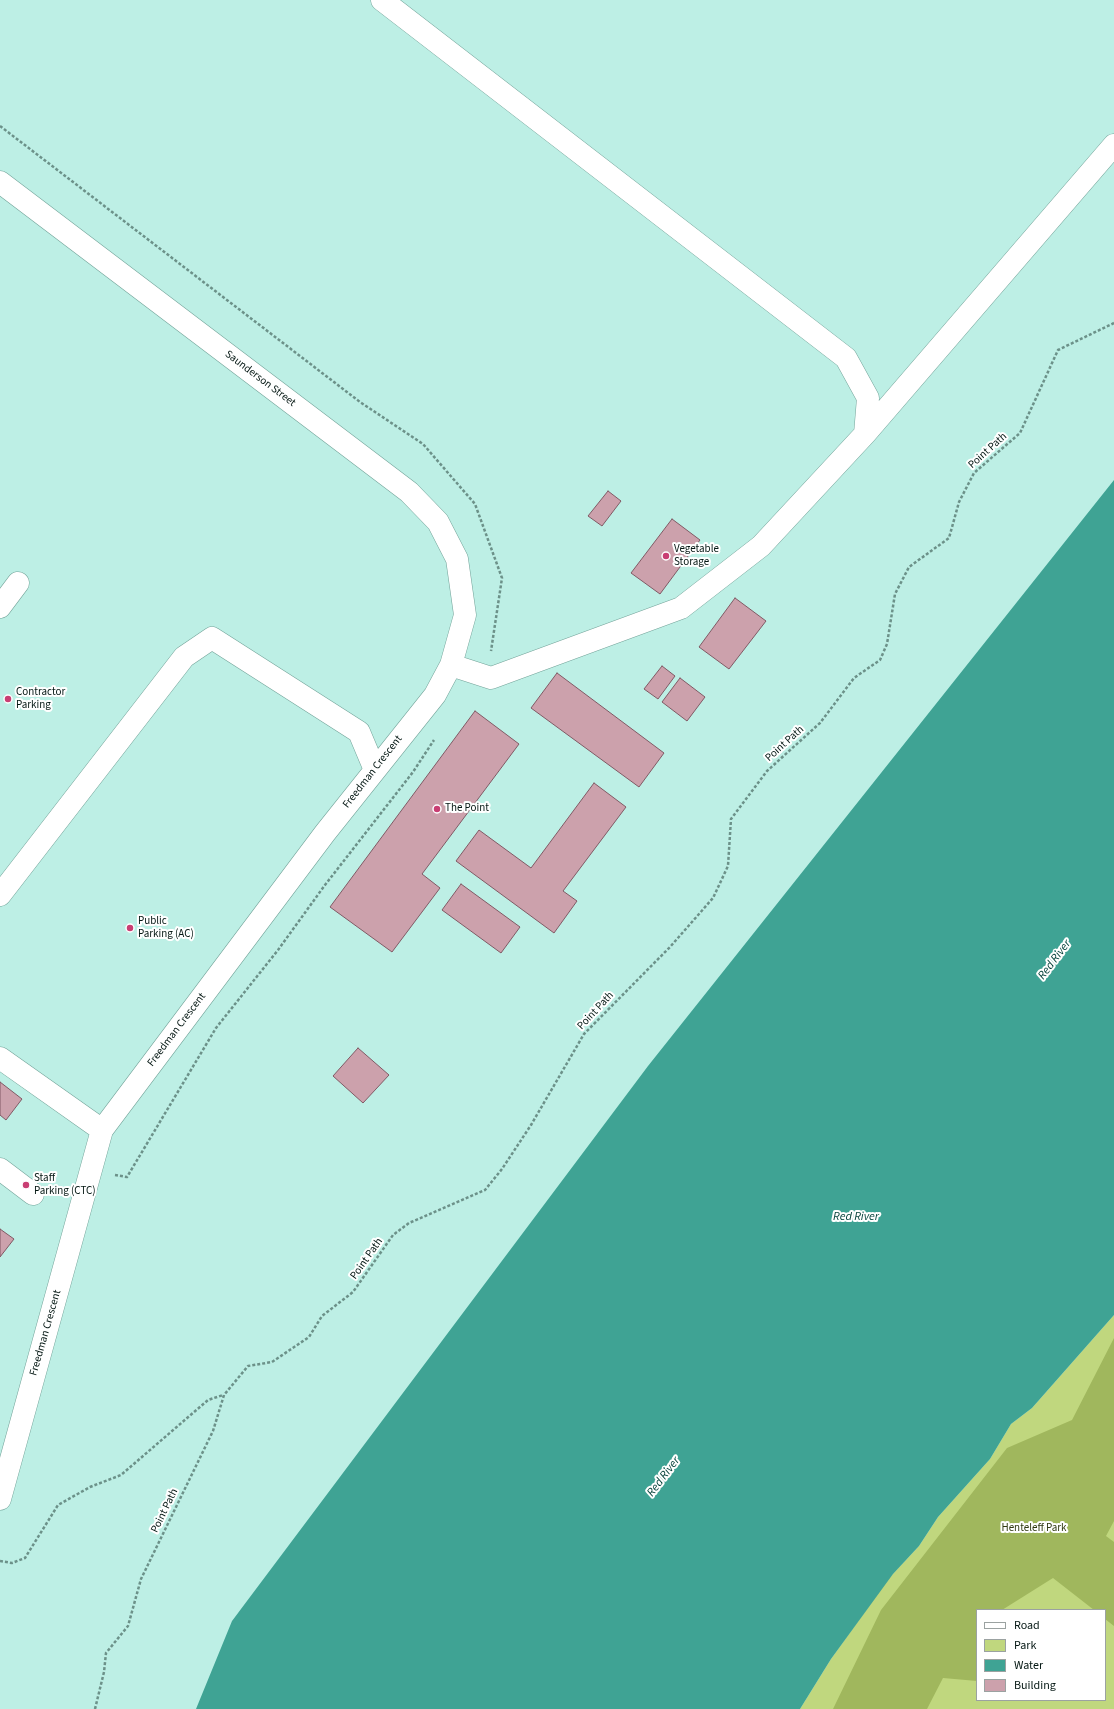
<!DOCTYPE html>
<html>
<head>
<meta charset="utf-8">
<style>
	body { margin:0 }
	#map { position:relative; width:1114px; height:1709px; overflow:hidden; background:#bdefe5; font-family:"Source Sans 3",sans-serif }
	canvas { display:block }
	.legend { position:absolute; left:976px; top:1609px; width:130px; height:92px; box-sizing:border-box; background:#fff; border:1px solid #9ba2a1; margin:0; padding:5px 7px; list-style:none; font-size:12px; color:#041713 }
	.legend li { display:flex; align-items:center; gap:8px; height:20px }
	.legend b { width:20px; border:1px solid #9ba2a1 }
</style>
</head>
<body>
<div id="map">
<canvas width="1114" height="1709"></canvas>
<ul class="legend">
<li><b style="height:5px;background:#fff"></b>Road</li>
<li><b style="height:11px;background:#c0d77e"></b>Park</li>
<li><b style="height:11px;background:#3fa394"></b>Water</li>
<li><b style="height:11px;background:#cca1ac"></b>Building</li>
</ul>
</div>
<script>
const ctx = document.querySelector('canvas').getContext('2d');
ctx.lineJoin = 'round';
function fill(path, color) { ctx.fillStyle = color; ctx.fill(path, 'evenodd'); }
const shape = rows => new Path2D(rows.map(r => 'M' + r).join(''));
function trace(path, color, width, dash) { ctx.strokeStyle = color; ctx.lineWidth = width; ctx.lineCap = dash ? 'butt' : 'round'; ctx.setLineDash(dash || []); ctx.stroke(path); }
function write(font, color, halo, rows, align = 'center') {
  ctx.font = font + ' "Source Sans 3",sans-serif'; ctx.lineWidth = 4; ctx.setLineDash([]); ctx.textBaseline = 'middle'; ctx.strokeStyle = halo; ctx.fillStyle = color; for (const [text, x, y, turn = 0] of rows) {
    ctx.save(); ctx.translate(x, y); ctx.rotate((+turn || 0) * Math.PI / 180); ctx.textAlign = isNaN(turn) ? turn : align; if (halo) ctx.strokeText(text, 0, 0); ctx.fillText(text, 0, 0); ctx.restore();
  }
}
const green = shape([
	[1114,1315,1114,1709,800,1709,831,1659,889,1578,919,1546,938,1517,990,1459,1011,1424,1032,1408],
	[977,1610,1105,1610,1105,1700,977,1700]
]);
const forest = shape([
	[1114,1338,1114,1521,1106,1536,1114,1542,1114,1626,1105,1619,1105,1610,1094,1610,1053,1578,1002,1610,977,1610,977,1681,943,1678,927,1709,833,1709,881,1610,1007,1448,1072,1420]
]);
const water = shape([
	[1114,480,1114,1315,1032,1408,1011,1424,990,1459,938,1517,919,1546,893,1574,831,1659,800,1709,196,1709,232,1621,648,1066]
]);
const building = shape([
	[608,491,621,501,602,526,588,516,608,491],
	[672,519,700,540,660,594,631,573,672,519],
	[735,598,766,621,729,669,699,647,735,598],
	[662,666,675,676,658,699,644,689,662,666],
	[557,673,664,753,639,787,531,708,557,673],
	[680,678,705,697,687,721,662,702,680,678],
	[475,711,519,744,422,874,440,888,392,952,330,907,475,711],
	[594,783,626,807,563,891,577,901,554,933,456,861,479,830,531,868,594,783],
	[461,884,520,927,501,953,442,910,461,884],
	[358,1048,389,1075,363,1103,333,1076,358,1048],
	[0,1082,22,1099,6,1120,0,1115,0,1082],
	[0,1229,14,1239,0,1257,0,1229]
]);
const path = shape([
	[0,126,360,402,423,444,475,504,502,578,491,651],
	[115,1175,127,1177,216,1028,278,950,325,885,413,772,434,740],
	[0,1561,12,1563,25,1558,58,1505,90,1487,121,1475,208,1400,223,1395],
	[95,1709,104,1672,106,1653,128,1626,141,1579,213,1431,224,1395,248,1366,272,1362,309,1337,322,1316,353,1292,393,1235,409,1223,485,1190,502,1169,531,1125,584,1034,670,947,713,898,728,866,731,819,767,771,820,723,854,678,880,660,887,644,895,594,909,567,949,538,959,502,974,473,1020,433,1058,350,1114,323]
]);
const minor = shape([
	[382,0,846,358,868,398,865,434,1114,145],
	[0,182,409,492,438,522,457,559,465,615,451,665,435,695,325,833,102,1130,0,1499],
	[0,607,18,583],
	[451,665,491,678,681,608,761,546,865,434],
	[0,895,184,657,212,638,359,732,375,770],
	[0,1058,102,1130],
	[0,1169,33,1194]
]);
const markers = [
	[666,556,4,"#c93e73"],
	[8,699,4,"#c93e73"],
	[437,809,4,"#c93e73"],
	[130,928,4,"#c93e73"],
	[26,1185,4,"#c93e73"]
];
const streetNames = [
	["Saunderson Street",260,379,37],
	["Point Path",988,451,-42],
	["Point Path",785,744,-42],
	["Freedman Crescent",373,772,-52],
	["Point Path",596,1011,-47],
	["Freedman Crescent",177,1030,-53],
	["Point Path",367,1259,-55],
	["Freedman Crescent",46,1333,-74],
	["Point Path",165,1511,-64]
];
const poiNames = [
	["Vegetable",674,550],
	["Storage",674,563],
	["Contractor",16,693],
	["Parking",16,706],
	["The Point",445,809],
	["Public",138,922],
	["Parking (AC)",138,935],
	["Staff",34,1179],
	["Parking (CTC)",34,1192]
];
const parkNames = [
	["Henteleff Park",1034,1529]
];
const waterNames = [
	["Red River",1055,960,-53],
	["Red River",856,1217],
	["Red River",664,1477,-53]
];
fill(green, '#c0d77e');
fill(forest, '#a0b75d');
fill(water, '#3fa394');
fill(building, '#cca1ac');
trace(building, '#805964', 1);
trace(minor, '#73a399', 23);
trace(path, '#6c9189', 2.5, [3, 2]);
trace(minor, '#fff', 22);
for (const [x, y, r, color] of markers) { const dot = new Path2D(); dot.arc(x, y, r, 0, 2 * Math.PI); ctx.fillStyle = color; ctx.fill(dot); trace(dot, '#fff', 1.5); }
write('11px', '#041713', '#fff', streetNames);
write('11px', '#041713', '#fff', poiNames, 'left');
write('11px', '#2f3812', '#fff', parkNames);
write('italic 12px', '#003f37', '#fff', waterNames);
</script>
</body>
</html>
